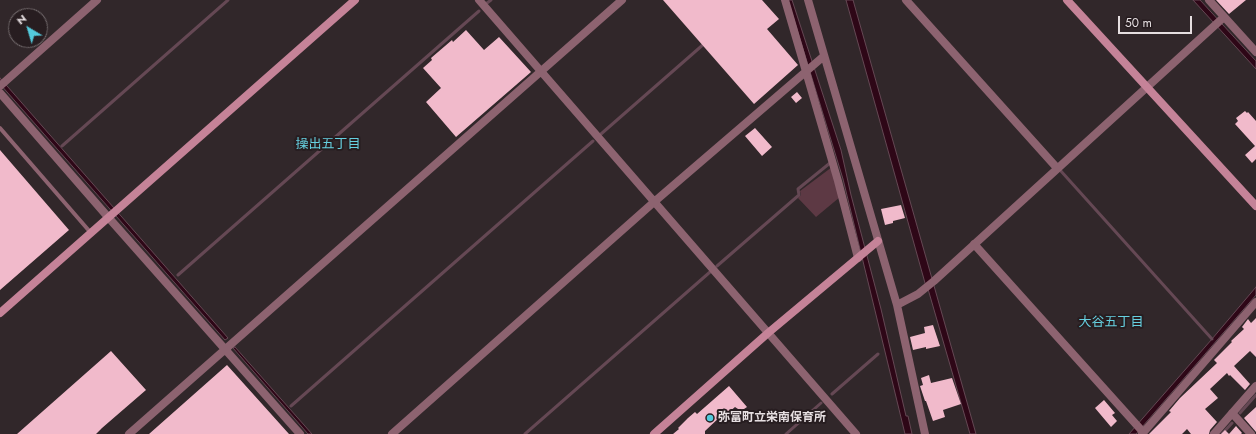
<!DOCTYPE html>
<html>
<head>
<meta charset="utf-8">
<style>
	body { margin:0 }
	#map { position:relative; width:1256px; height:434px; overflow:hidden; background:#31272a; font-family:Jost,sans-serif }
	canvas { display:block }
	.north { position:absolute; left:8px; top:8px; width:40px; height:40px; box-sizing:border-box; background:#271d20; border:1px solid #736b6d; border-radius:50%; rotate:322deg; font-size:11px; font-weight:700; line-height:16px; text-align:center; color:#e6dfe1 }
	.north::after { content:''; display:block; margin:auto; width:14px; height:18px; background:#53cadc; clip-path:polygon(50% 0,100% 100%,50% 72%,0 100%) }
	.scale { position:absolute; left:1118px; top:16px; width:74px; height:18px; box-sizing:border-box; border:2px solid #e6dfe1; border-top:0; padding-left:5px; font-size:12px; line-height:14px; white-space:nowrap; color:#e6dfe1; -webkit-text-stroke:3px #271d20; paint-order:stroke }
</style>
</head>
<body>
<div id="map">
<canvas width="1256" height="434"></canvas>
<div class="north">N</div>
<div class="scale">50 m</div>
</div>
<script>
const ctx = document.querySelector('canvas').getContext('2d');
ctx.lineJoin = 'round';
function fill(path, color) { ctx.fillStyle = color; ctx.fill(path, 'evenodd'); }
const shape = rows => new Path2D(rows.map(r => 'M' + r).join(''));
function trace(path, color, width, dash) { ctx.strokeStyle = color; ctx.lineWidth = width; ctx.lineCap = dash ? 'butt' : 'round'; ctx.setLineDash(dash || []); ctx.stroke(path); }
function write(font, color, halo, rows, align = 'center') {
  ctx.font = font + ' Jost,"Noto Sans JP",sans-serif'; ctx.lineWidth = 4; ctx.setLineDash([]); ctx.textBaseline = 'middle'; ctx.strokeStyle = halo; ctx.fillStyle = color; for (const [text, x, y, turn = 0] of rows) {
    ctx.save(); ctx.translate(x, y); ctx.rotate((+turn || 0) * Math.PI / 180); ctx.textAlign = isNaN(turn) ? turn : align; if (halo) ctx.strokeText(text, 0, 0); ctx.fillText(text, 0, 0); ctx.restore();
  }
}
const green = shape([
	[832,167,840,197,816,217,798,198,801,195,800,191]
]);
const water = shape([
	[788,0,792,0,841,150,851,195,881,309,906,416,908,416,912,434,905,434,843,179,788,0],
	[846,0,853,0,976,434,970,434,928,289,925,283,846,0],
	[1193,0,1200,0,1256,61,1256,69,1193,0],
	[0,78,228,338,225,340,0,84,0,78],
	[1256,287,1256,295,1136,434,1129,434,1212,339,1256,287],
	[235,347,289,408,312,434,308,434,233,348,235,347]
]);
const stream = shape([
	[487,3,491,0],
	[601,134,705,43],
	[62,146,228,0],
	[1060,170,1212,339],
	[717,266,799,195,798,189,830,163],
	[178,275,479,11],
	[832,394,878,354],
	[291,406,593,141],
	[1240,413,1256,395],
	[525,434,710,272],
	[786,434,821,403],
	[1222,434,1232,423]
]);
const building = shape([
	[663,0,762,0,779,19,767,29,798,65,754,104],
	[1216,0,1246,0,1229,14],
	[466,30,484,50,499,37,531,72,456,137,426,102,441,88,423,68,432,60,431,58,452,40,453,42],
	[797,92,802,98,796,103,791,97],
	[1245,111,1247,113,1248,112,1256,121,1256,159,1252,163,1245,155,1255,146,1235,124,1238,121,1236,118],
	[755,128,772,147,762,156,745,136],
	[0,150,69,230,0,290],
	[901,205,905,218,893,221,893,223,885,225,881,209],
	[1256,318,1256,357,1250,351,1234,366,1250,384,1245,390,1230,375,1229,376,1227,373,1210,389,1218,398,1205,409,1217,422,1210,430,1209,434,1191,434,1187,429,1182,434,1149,434,1171,412,1169,411,1180,398,1217,363,1214,360,1232,342,1231,341,1244,329,1242,327,1248,319,1251,323],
	[933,325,940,346,926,349,926,347,913,350,910,337,925,333,924,327],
	[111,351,146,390,102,428,96,434,17,434],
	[227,365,289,434,149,434],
	[929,375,931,383,952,378,961,404,943,410,945,417,933,421,926,401,925,401,920,386,923,385,921,378],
	[729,386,747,407,741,411,735,407,722,418,721,416,705,431,705,434,673,434,679,429,678,428,688,418,695,412,697,414],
	[1104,400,1115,413,1112,415,1117,421,1111,427,1095,408],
	[1256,407,1256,432,1244,418],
	[1236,426,1242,433,1241,434,1221,434,1225,430,1229,434]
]);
const lane = shape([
	[0,128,91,233]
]);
const street = shape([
	[479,0,856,434],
	[785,0,838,181,858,258],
	[808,0,897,305,925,434],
	[906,0,1057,168],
	[1209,0,1256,52],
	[0,86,97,0],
	[0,93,108,217,300,434],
	[974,244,1143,432],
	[897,305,918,294,934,281,1224,17],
	[1232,413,1251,434],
	[129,434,622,0],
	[392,434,654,202,824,56],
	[1142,434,1256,302],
	[1214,434,1256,386]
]);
const secondary = shape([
	[1067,0,1256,206],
	[0,313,355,0],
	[654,434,768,333,878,241]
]);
const markers = [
	[710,418,4,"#53cadc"]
];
const poiNames = [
	["弥富町立栄南保育所",718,418]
];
const neighbourhoodNames = [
	["操出五丁目",328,145],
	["大谷五丁目",1111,323]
];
fill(green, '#5d3944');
fill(water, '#2e0717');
trace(water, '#654854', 1);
trace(stream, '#654854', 3);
fill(building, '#f1bacb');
trace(lane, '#8d6370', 4);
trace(street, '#8d6370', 8);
trace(secondary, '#c58398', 8);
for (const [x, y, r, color] of markers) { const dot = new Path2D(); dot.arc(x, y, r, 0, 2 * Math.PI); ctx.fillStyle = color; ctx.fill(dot); trace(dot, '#271d20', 1.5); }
write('bold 12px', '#e6dfe1', '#271d20', poiNames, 'left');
write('13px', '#66d0e0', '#271d20', neighbourhoodNames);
</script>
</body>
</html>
